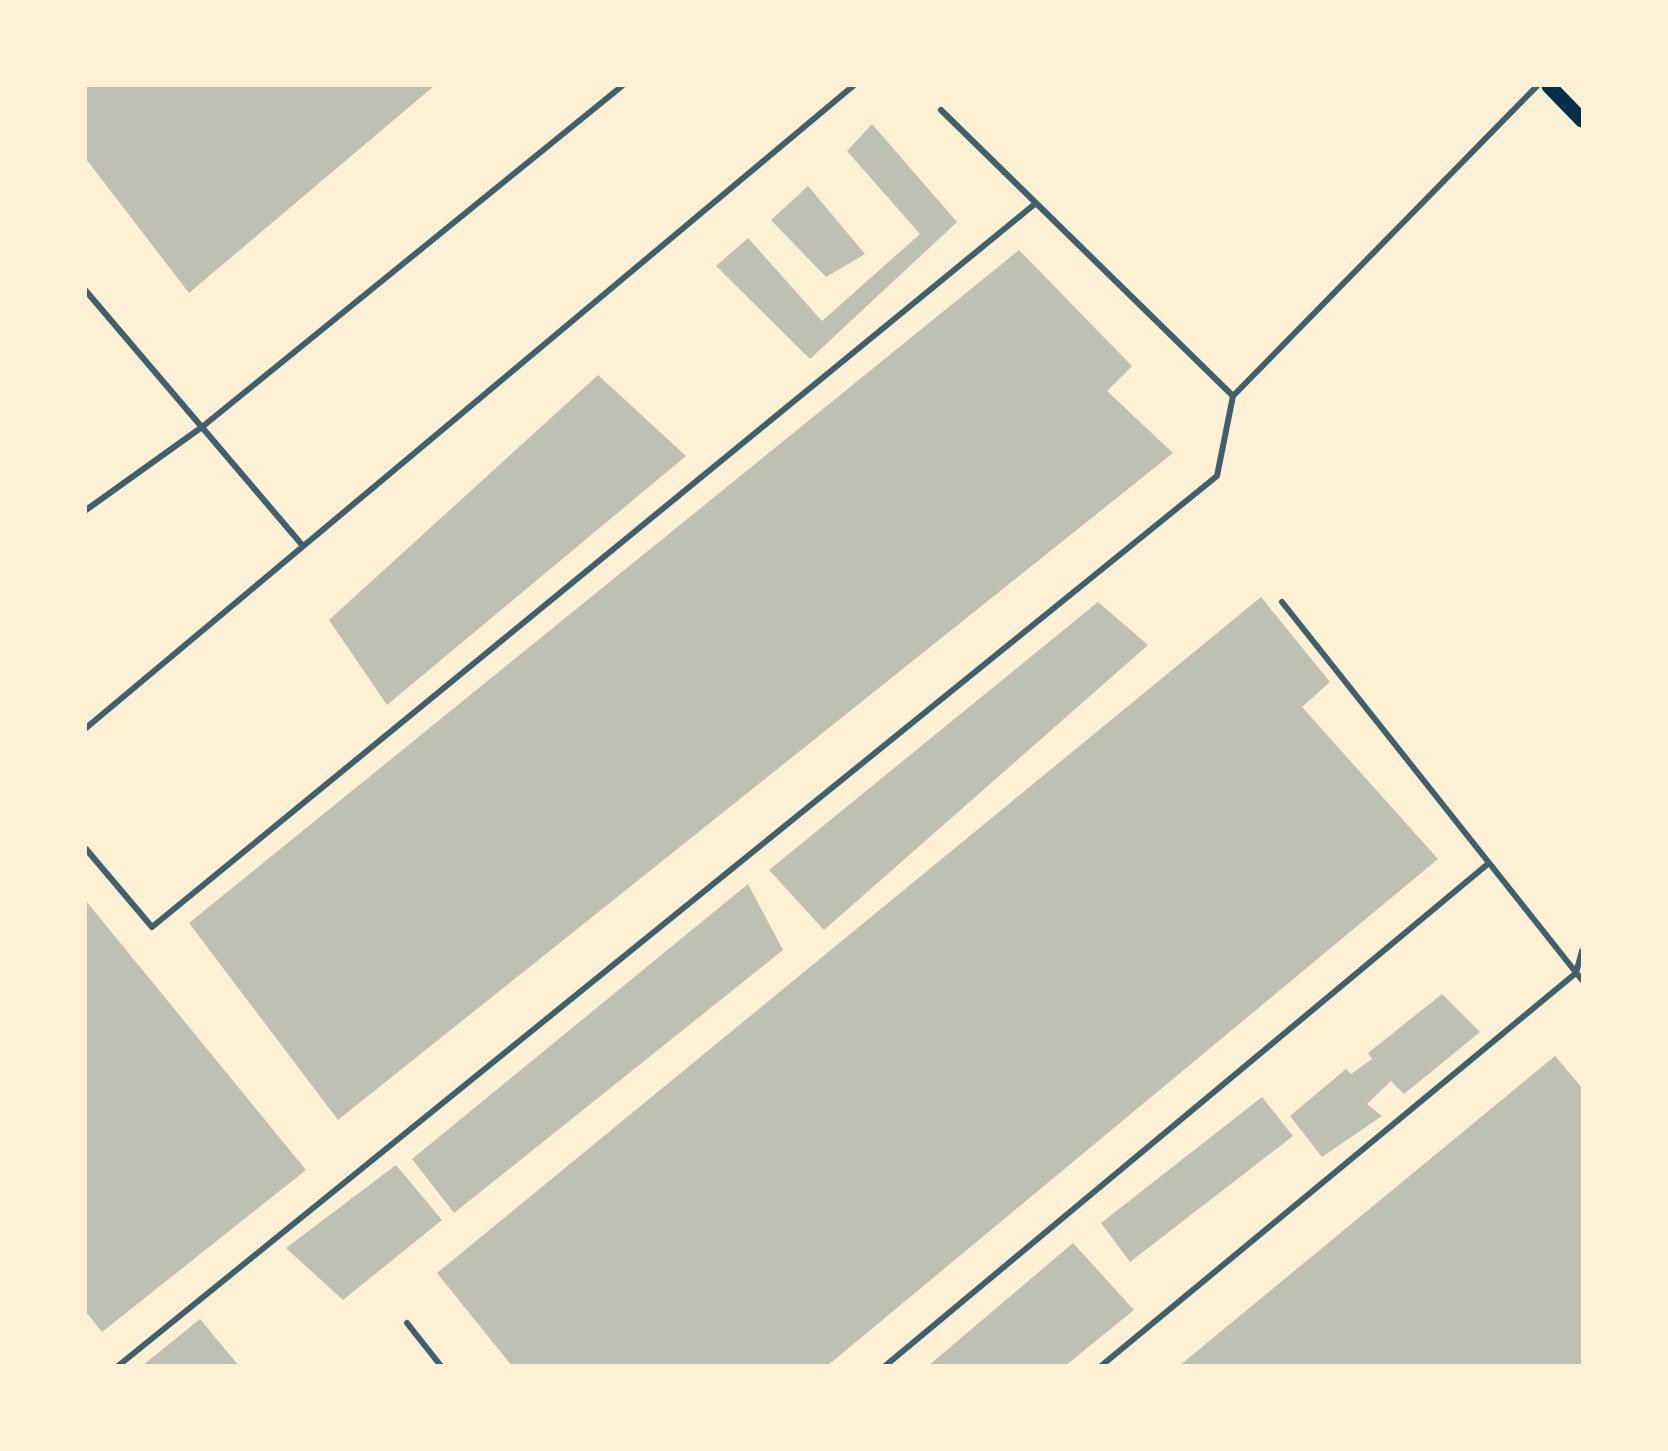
<!DOCTYPE html>
<html>
<head>
<meta charset="utf-8">
<style>
	body { margin:0 }
	#map { position:relative; width:1668px; height:1451px; overflow:hidden; background:#fdf0d5; font-family:Jost,sans-serif }
	canvas { display:block }
	.frame { position:absolute; inset:0; border:87px solid #fdf0d5; pointer-events:none }
</style>
</head>
<body>
<div id="map">
<canvas width="1668" height="1451"></canvas>
<div class="frame"></div>
</div>
<script>
const ctx = document.querySelector('canvas').getContext('2d');
ctx.lineJoin = 'round';
function fill(path, color) { ctx.fillStyle = color; ctx.fill(path, 'evenodd'); }
const shape = rows => new Path2D(rows.map(r => 'M' + r).join(''));
function trace(path, color, width, dash) { ctx.strokeStyle = color; ctx.lineWidth = width; ctx.lineCap = dash ? 'butt' : 'round'; ctx.setLineDash(dash || []); ctx.stroke(path); }
const building = shape([
	[86,86,434,86,189,293,86,159],
	[872,124,957,222,810,359,716,266,748,238,822,321,920,234,847,151],
	[808,186,865,254,826,277,771,220],
	[1019,250,1132,366,1107,391,1173,453,338,1120,189,923],
	[598,375,686,456,387,705,329,620],
	[1261,597,1330,682,1302,707,1438,859,827,1366,512,1366,437,1273],
	[1098,602,1148,645,824,930,769,870],
	[748,884,783,950,454,1213,412,1159],
	[86,901,306,1170,102,1332,86,1312],
	[1442,994,1480,1032,1404,1094,1391,1081,1367,1104,1382,1116,1322,1157,1290,1116,1346,1069,1351,1074,1372,1059,1368,1053],
	[1555,1056,1582,1088,1582,1366,1179,1366],
	[1262,1097,1293,1136,1130,1262,1101,1223],
	[396,1165,442,1220,343,1300,286,1248],
	[1073,1243,1134,1310,1065,1366,928,1366],
	[200,1319,239,1366,142,1366]
]);
const minor = shape([
	[941,110,1233,396],
	[86,291,303,546],
	[86,510,202,427,622,86],
	[1282,602,1582,980],
	[86,728,853,86],
	[86,849,152,927,1036,203],
	[407,1323,441,1366],
	[118,1366,1217,476,1233,396,1537,86],
	[885,1366,1489,863],
	[1101,1366,1576,973,1582,951]
]);
const primary = shape([
	[1549,86,1582,120]
]);
fill(building, '#bec0b2');
trace(minor, '#3f606c', 6);
trace(primary, '#003049', 15);
</script>
</body>
</html>
